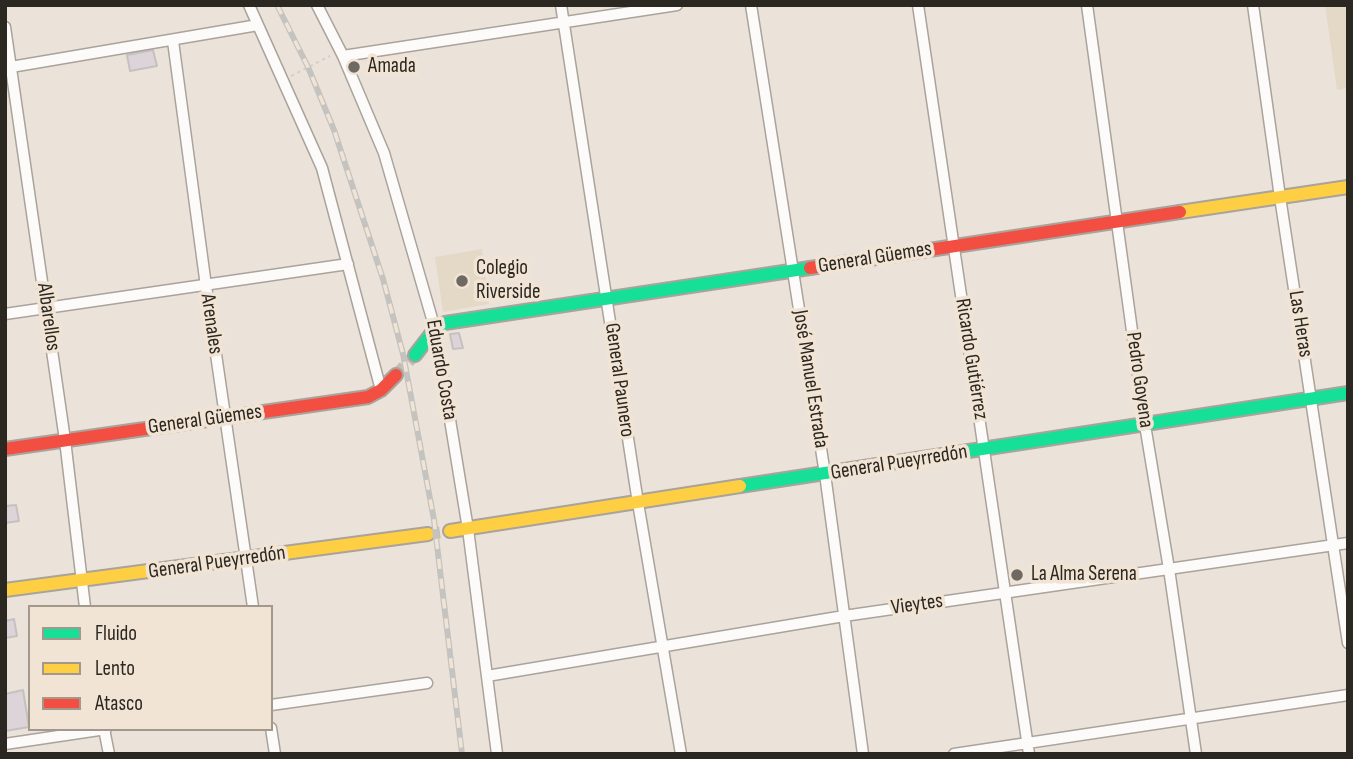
<!DOCTYPE html>
<html>
<head>
<meta charset="utf-8">
<style>
	body { margin:0 }
	#map { position:relative; width:1353px; height:759px; overflow:hidden; background:#ebe3da; font-family:"Sofia Sans Condensed",sans-serif }
	canvas { display:block }
	.frame { position:absolute; inset:0; border:7px solid #2b2721; pointer-events:none }
	.legend { position:absolute; left:28px; top:605px; width:245px; height:126px; box-sizing:border-box; background:#f1e4d4; border:2px solid #a2988c; margin:0; padding:9px 12px; list-style:none; font-size:21px; color:#2b2721 }
	.legend li { display:flex; align-items:center; gap:14px; height:35px }
	.legend b { width:35px; border:2px solid #a2988c }
</style>
</head>
<body>
<div id="map">
<canvas width="1353" height="759"></canvas>
<div class="frame"></div>
<ul class="legend">
<li><b style="height:9px;background:#16e098"></b>Fluido</li>
<li><b style="height:9px;background:#ffcf43"></b>Lento</li>
<li><b style="height:9px;background:#f24e42"></b>Atasco</li>
</ul>
</div>
<script>
const ctx = document.querySelector('canvas').getContext('2d');
ctx.lineJoin = 'round';
function fill(path, color) { ctx.fillStyle = color; ctx.fill(path, 'evenodd'); }
const shape = rows => new Path2D(rows.map(r => 'M' + r).join(''));
function trace(path, color, width, dash) { ctx.strokeStyle = color; ctx.lineWidth = width; ctx.lineCap = dash ? 'butt' : 'round'; ctx.setLineDash(dash || []); ctx.stroke(path); }
function write(font, color, halo, rows, align = 'center') {
  ctx.font = font + ' "Sofia Sans Condensed",sans-serif'; ctx.lineWidth = 7; ctx.setLineDash([]); ctx.textBaseline = 'middle'; ctx.strokeStyle = halo; ctx.fillStyle = color; for (const [text, x, y, turn = 0] of rows) {
    ctx.save(); ctx.translate(x, y); ctx.rotate((+turn || 0) * Math.PI / 180); ctx.textAlign = isNaN(turn) ? turn : align; if (halo) ctx.strokeText(text, 0, 0); ctx.fillText(text, 0, 0); ctx.restore();
  }
}
const built = shape([
	[1325,5,1348,5,1348,88,1337,90],
	[482,249,489,304,443,312,435,257]
]);
const building = shape([
	[153,50,157,66,130,71,127,55,153,50],
	[459,333,463,348,453,349,450,334,459,333],
	[16,505,19,521,5,523,5,506,16,505],
	[14,619,17,636,5,638,5,621,14,619],
	[23,690,29,727,5,731,5,694,23,690]
]);
const secondaryTunnel = shape([
	[396,375,415,355],
	[428,534,450,531]
]);
const path = shape([
	[291,76,330,56]
]);
const street = shape([
	[249,5,322,168,381,390],
	[317,5,343,56,384,153,435,329,468,529,497,754],
	[561,5,638,503,681,754],
	[751,5,825,474,863,754],
	[918,5,1029,754],
	[1087,5,1145,425,1169,569,1196,754],
	[1253,5,1280,197,1348,643],
	[5,27,65,440,85,607],
	[173,41,206,286,253,607],
	[343,56,677,5],
	[5,68,258,25],
	[5,314,348,264],
	[487,676,844,616,1348,543],
	[271,705,427,683],
	[271,728,275,754],
	[104,729,109,754],
	[5,744,106,729],
	[954,754,1348,695]
]);
const fast = shape([
	[415,355,435,329,445,323,810,268],
	[740,486,1348,393]
]);
const slow = shape([
	[1180,212,1348,187],
	[450,531,740,486],
	[5,590,428,534]
]);
const jam = shape([
	[810,268,1180,212],
	[5,449,368,397,381,390,396,375]
]);
const rail = shape([
	[277,5,308,67,334,130,383,279,403,354,434,520,462,754]
]);
const markers = [
	[354,67,7,"#6e6962"],
	[462,281,7,"#6e6962"],
	[1017,575,7,"#6e6962"]
];
const poiNames = [
	["Amada",368,67],
	["Colegio",476,269],
	["Riverside",476,293],
	["La Alma Serena",1031,575]
];
const streetNames = [
	["General Güemes",875,258,-9],
	["Albarellos",48,317,82],
	["Arenales",211,324,82],
	["Las Heras",1300,324,81],
	["Ricardo Gutiérrez",971,359,81],
	["Eduardo Costa",441,370,80],
	["José Manuel Estrada",810,379,81],
	["General Paunero",619,380,82],
	["Pedro Goyena",1139,380,82],
	["General Güemes",205,420,-8],
	["General Pueyrredón",899,463,-9],
	["General Pueyrredón",217,563,-8],
	["Vieytes",917,605,-8]
];
fill(built, '#e4d8c7');
fill(building, '#dcd4d9');
trace(building, '#c6c1c0', 2);
trace(secondaryTunnel, '#c5bdb5', 12, [12, 6]);
trace(street, '#a9a39c', 13);
trace(fast, '#a9a39c', 16);
trace(slow, '#a9a39c', 16);
trace(jam, '#a9a39c', 16);
trace(path, '#d2d0ce', 2, [3.5, 3.5]);
trace(street, '#fcfbf9', 10);
trace(fast, '#16e098', 12);
trace(slow, '#ffcf43', 12);
trace(jam, '#f24e42', 12);
trace(rail, '#c5c3c0', 6);
trace(rail, '#f1e4d4', 3.5, [10]);
for (const [x, y, r, color] of markers) { const dot = new Path2D(); dot.arc(x, y, r, 0, 2 * Math.PI); ctx.fillStyle = color; ctx.fill(dot); trace(dot, '#f1e4d4', 2.5); }
write('21px', '#2b2721', '#f1e4d4', poiNames, 'left');
write('21px', '#2b2721', '#f1e4d4', streetNames);
</script>
</body>
</html>
